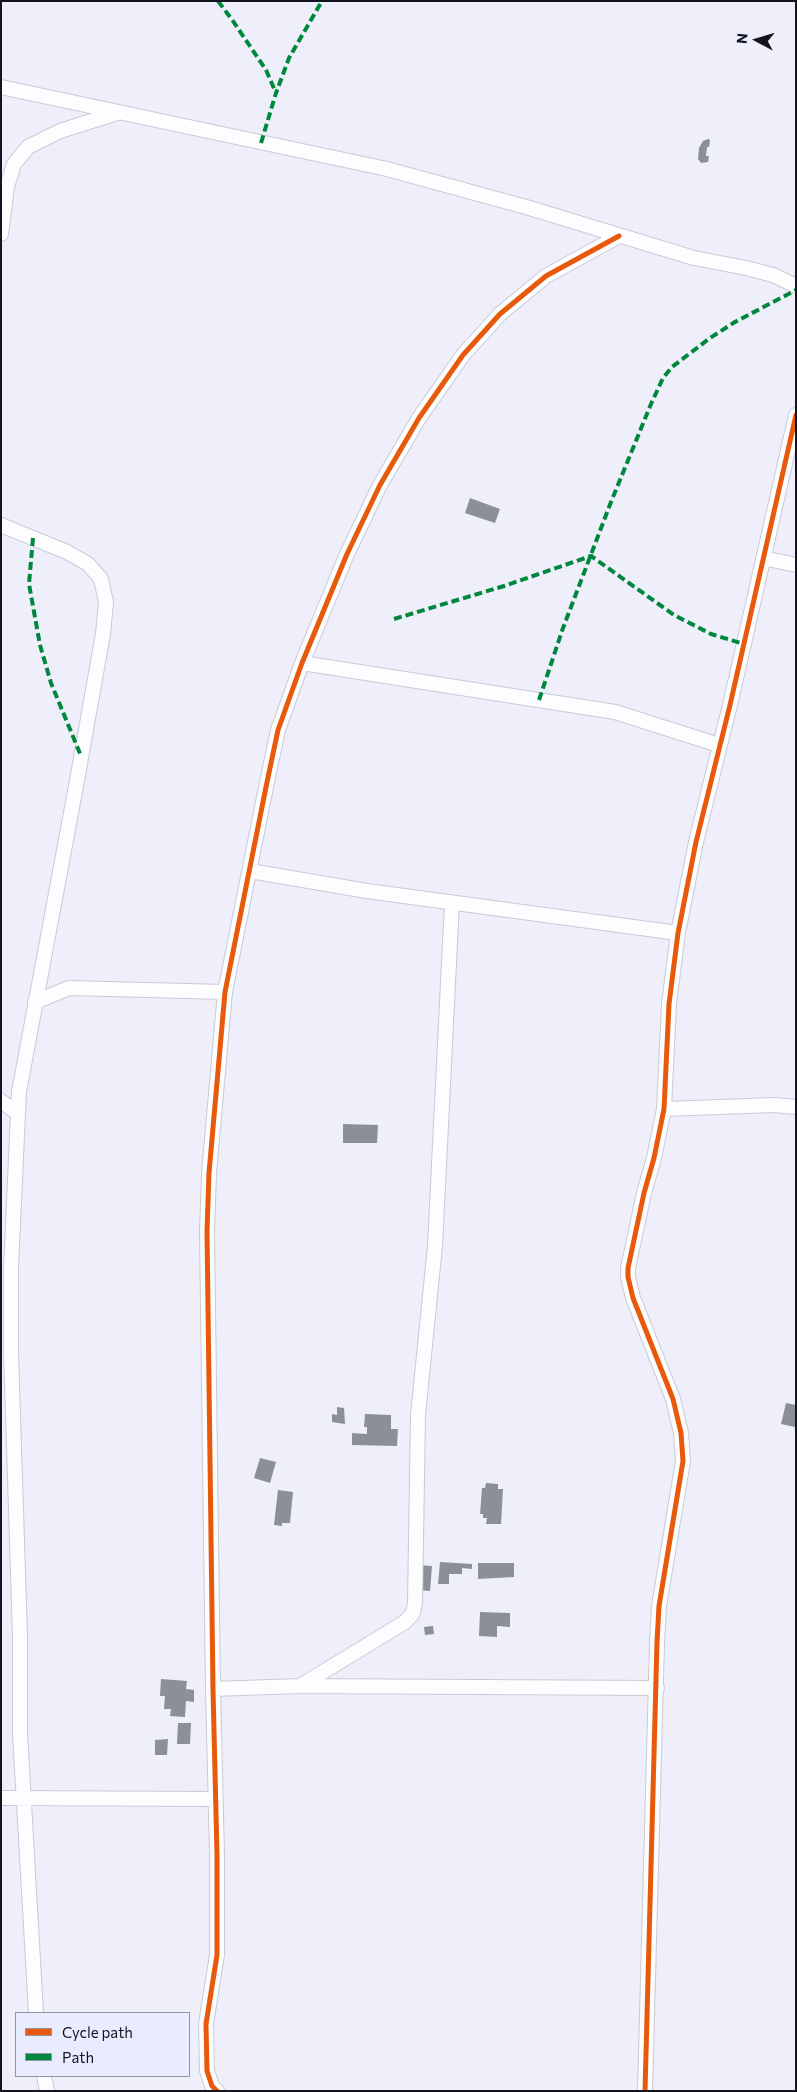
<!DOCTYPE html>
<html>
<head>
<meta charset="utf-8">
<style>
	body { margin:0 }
	#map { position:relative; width:797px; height:2092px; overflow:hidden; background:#eeeffa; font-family:Commissioner,sans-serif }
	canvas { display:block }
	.frame { position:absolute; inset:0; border:2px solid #13141f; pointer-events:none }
	.legend { position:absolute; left:15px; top:2012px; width:175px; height:65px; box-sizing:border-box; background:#e9ebff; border:1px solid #9395a5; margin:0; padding:6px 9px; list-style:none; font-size:15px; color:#13141f }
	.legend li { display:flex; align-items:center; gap:10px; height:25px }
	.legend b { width:25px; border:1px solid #9395a5 }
	.north { position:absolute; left:732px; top:15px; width:50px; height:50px; -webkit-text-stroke:4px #e9ebff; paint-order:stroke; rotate:276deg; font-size:14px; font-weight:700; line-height:20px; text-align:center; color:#13141f }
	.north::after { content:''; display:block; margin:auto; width:18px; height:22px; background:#13141f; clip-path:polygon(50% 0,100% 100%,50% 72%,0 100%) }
</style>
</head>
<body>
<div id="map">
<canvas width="797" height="2092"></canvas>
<div class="frame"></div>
<ul class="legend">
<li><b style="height:6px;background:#e8590c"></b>Cycle path</li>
<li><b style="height:6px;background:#00873e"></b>Path</li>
</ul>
<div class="north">N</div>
</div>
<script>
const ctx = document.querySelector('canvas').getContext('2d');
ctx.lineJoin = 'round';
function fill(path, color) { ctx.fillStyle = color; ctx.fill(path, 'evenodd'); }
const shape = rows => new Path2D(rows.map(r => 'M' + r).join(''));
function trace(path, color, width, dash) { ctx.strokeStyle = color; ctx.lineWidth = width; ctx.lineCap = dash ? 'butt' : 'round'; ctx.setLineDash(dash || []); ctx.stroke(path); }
const building = shape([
	[708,139,710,140,709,147,707,147,706,156,709,156,708,162,701,163,698,159,699,148,703,141],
	[470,498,500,509,495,523,465,513],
	[343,1124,378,1125,377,1143,343,1143],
	[786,1403,796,1405,795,1427,781,1424],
	[337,1407,344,1408,345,1424,332,1422,332,1414,337,1415],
	[365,1414,391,1415,391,1429,398,1429,397,1446,352,1445,352,1433,367,1434,367,1427,364,1427],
	[260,1458,276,1462,270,1483,254,1478],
	[486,1483,498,1484,498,1489,503,1489,501,1524,486,1524,487,1518,483,1518,483,1514,480,1514,482,1488,485,1488],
	[278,1490,293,1492,290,1523,282,1523,282,1526,274,1525],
	[440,1562,472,1564,472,1569,462,1568,462,1574,449,1574,449,1584,438,1584],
	[478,1563,514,1563,514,1577,478,1579],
	[419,1565,432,1566,430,1591,417,1590],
	[480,1612,510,1613,510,1627,497,1626,497,1637,479,1636],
	[433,1626,434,1634,425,1635,424,1627],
	[161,1679,187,1681,186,1689,194,1690,194,1702,186,1701,185,1717,170,1716,171,1709,164,1709,165,1696,160,1696],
	[178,1723,191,1723,190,1744,177,1744],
	[168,1739,167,1755,155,1755,155,1740]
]);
const street = shape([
	[1,87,387,169,526,207,694,258,746,268,773,275,796,286],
	[1,234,7,187,14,164,28,147,60,131,117,113],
	[1,525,67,552,88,564,101,579,106,602,103,634,76,786,19,1092,11,1268,11,1352,20,1637,20,1733,36,2013],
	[763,558,796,565],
	[302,663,615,712,719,745],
	[250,871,367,891,678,933],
	[35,1002,69,988,225,992],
	[1,1101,17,1113],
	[664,1109,775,1105,796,1107],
	[300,1686,405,1622,413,1613,415,1603,418,1415,435,1246,452,902],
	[213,1689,300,1686,657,1688],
	[1,1798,215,1799],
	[44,2076,47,2091],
	[217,2091,212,2086,207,2071,206,2024,217,1955,217,1855,213,1689,207,1231,209,1173,225,992,266,787,278,730,302,663,347,554,380,485,419,418,463,355,500,314,546,276,619,236],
	[645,2091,657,1642,659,1606,683,1461,681,1433,673,1399,633,1298,628,1277,628,1268,644,1193,654,1158,664,1109,669,1004,678,933,696,842,730,705,796,415]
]);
const quiet = shape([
	[218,1,233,21,266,70,276,93],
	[261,143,276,93,289,58,322,1],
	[33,538,29,584,40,645,51,683,81,756],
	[394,619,504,586,591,556,674,615,711,634,744,644],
	[539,700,563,628,611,502,651,404,663,378,672,367,710,338,735,322,796,290]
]);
const cycleway = shape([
	[217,2091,212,2086,207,2071,206,2024,217,1955,217,1855,213,1689,207,1231,209,1173,225,992,266,787,278,730,302,663,347,554,380,485,419,418,463,355,500,314,546,276,619,236],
	[645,2091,657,1642,659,1606,683,1461,681,1433,673,1399,633,1298,628,1277,628,1268,644,1193,654,1158,664,1109,669,1004,678,933,696,842,730,705,796,415]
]);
fill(building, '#8b8f98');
trace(street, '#c9cad5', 16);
trace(street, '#fcfdfe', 14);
trace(quiet, '#00873e', 4, [8, 4]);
trace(cycleway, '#e8590c', 5);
</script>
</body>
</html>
